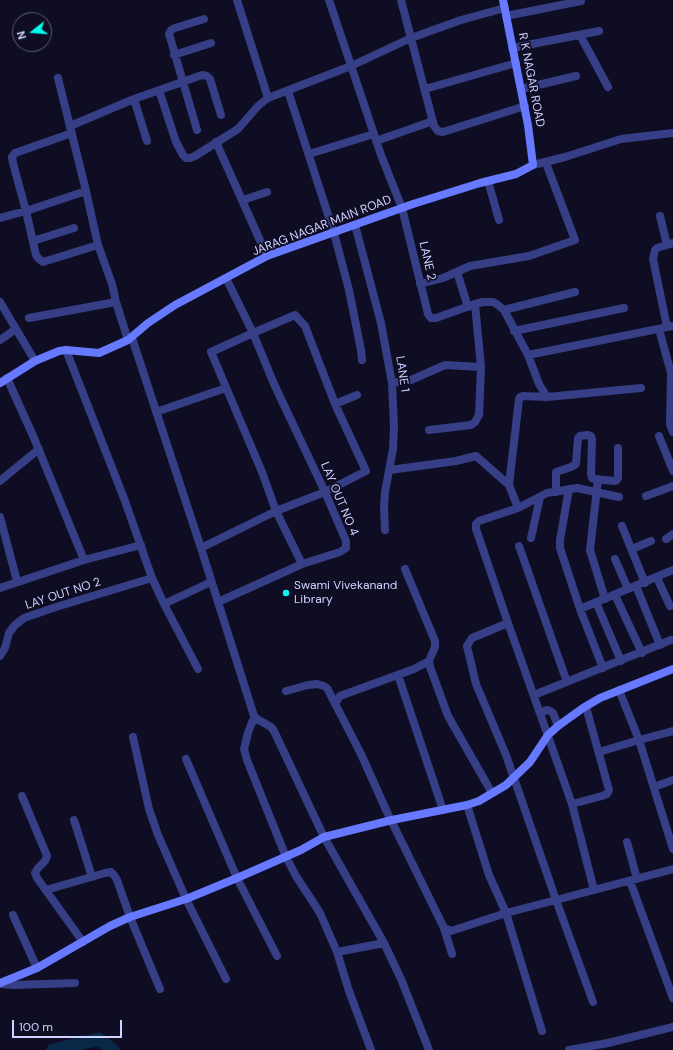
<!DOCTYPE html>
<html>
<head>
<meta charset="utf-8">
<style>
	body { margin:0 }
	#map { position:relative; width:673px; height:1050px; overflow:hidden; background:#0e0d24; font-family:"DM Sans",sans-serif }
	canvas { display:block }
	.north { position:absolute; left:12px; top:12px; width:40px; height:40px; box-sizing:border-box; background:#0e0d24; border:1px solid #5c5b7c; border-radius:50%; rotate:253deg; font-size:11px; font-weight:700; line-height:16px; text-align:center; color:#d0d1ff }
	.north::after { content:''; display:block; margin:auto; width:14px; height:18px; background:#00fbf1; clip-path:polygon(50% 0,100% 100%,50% 72%,0 100%) }
	.scale { position:absolute; left:12px; top:1020px; width:110px; height:18px; box-sizing:border-box; border:2px solid #d0d1ff; border-top:0; padding-left:5px; font-size:12px; line-height:14px; white-space:nowrap; color:#d0d1ff; -webkit-text-stroke:3px #0e0d24; paint-order:stroke }
</style>
</head>
<body>
<div id="map">
<canvas width="673" height="1050"></canvas>
<div class="north">N</div>
<div class="scale">100 m</div>
</div>
<script>
const ctx = document.querySelector('canvas').getContext('2d');
ctx.lineJoin = 'round';
const shape = rows => new Path2D(rows.map(r => 'M' + r).join(''));
function trace(path, color, width, dash) { ctx.strokeStyle = color; ctx.lineWidth = width; ctx.lineCap = dash ? 'butt' : 'round'; ctx.setLineDash(dash || []); ctx.stroke(path); }
function write(font, color, halo, rows, align = 'center') {
  ctx.font = font + ' "DM Sans",sans-serif'; ctx.lineWidth = 3.5; ctx.setLineDash([]); ctx.textBaseline = 'middle'; ctx.strokeStyle = halo; ctx.fillStyle = color; for (const [text, x, y, turn = 0] of rows) {
    ctx.save(); ctx.translate(x, y); ctx.rotate((+turn || 0) * Math.PI / 180); ctx.textAlign = isNaN(turn) ? turn : align; if (halo) ctx.strokeText(text, 0, 0); ctx.fillText(text, 0, 0); ctx.restore();
  }
}
const river = shape([
	[53,1050,99,1039,113,1050]
]);
const minor = shape([
	[237,0,268,98,351,66,411,38,461,20,505,8],
	[329,0,381,155,402,208,428,314,431,318,436,318,475,304,483,302,493,302,498,305,504,310,528,355,673,326],
	[401,0,434,126,438,131,443,132,525,106],
	[506,16,581,1],
	[580,35,608,87],
	[512,48,599,31],
	[174,55,211,43],
	[58,78,86,191],
	[425,89,516,63],
	[521,89,576,76],
	[159,90,176,142,183,155,186,158,190,158,195,156,238,129,258,106,268,98],
	[288,91,334,233,349,290,361,350,362,360],
	[134,99,147,141],
	[70,126,134,99,202,75,207,76,210,79,221,115],
	[197,130,169,34,171,30,175,28,204,19],
	[72,133,15,153,12,157,13,163,26,211,36,255,39,259,43,262,98,245],
	[376,141,433,121],
	[216,142,267,256],
	[309,154,374,134],
	[488,181,499,220],
	[243,200,267,192],
	[660,216,667,245],
	[0,218,26,211,86,191,98,245,112,284,116,302,128,340],
	[355,225,381,323,392,383,394,427,393,449,385,492,384,508,385,530],
	[33,241,74,228],
	[457,272,468,307],
	[420,284,443,278,470,266,529,256,575,240,546,163],
	[0,302,35,361],
	[504,310,575,292],
	[29,318,116,302],
	[667,327,653,259,655,250,657,248,673,243],
	[659,329,671,373,670,424,673,432],
	[514,331,624,308],
	[0,340,16,329],
	[66,350,125,501,152,578,164,604,198,669],
	[528,355,539,384,547,397,641,388],
	[7,378,34,438,84,560],
	[392,383,411,380,445,365,481,367],
	[335,404,357,395],
	[156,412,226,388],
	[429,430,471,425,475,422,479,415,481,367,475,304],
	[659,436,673,471],
	[390,470,456,461,476,456,509,485,518,508],
	[598,479,590,550,605,599],
	[0,481,39,449],
	[509,485,519,399,520,397,523,396,547,397],
	[569,489,560,540,560,548,580,609,603,668],
	[556,492,556,472,571,467,576,464,578,438,580,436,588,435,591,436,592,439,591,474,592,478,594,479,615,481,617,480,618,478,618,448],
	[646,496,673,486],
	[0,517,17,581],
	[622,526,645,583],
	[531,538,540,497],
	[666,539,673,534],
	[519,546,567,682],
	[201,548,276,511,325,492,366,471,335,404,305,326,295,315,253,333,226,278],
	[632,549,651,541],
	[615,559,628,589],
	[405,569,435,641,435,647,429,661,430,667,448,716,492,793],
	[657,578,670,606],
	[636,586,660,645],
	[0,588,84,560,141,545],
	[615,595,642,653],
	[218,602,302,564,340,552,346,548,346,541,325,492,274,384,253,333,211,352,262,472,276,511,302,564],
	[596,602,621,661],
	[164,604,211,582],
	[580,609,673,570],
	[508,623,472,638,467,646,476,684,506,755,556,900,673,869],
	[0,656,5,648,9,633,15,625,24,618,56,607,152,578],
	[398,675,443,810],
	[619,690,639,740,673,731],
	[286,691,308,685,317,684,324,686,327,688,361,754,387,812,444,928,451,931,506,913,556,900,593,1002],
	[534,695,671,640],
	[335,704,340,696,414,669,429,661],
	[540,713,547,710,550,711,553,713,558,726],
	[257,719,252,722,248,733,244,749,247,760,286,857,296,876,320,913,337,952,349,991,371,1050],
	[133,737,149,809,158,835,186,899,226,979],
	[599,752,639,740,673,849],
	[186,759,237,878,277,956],
	[654,787,673,780],
	[22,796,47,856,45,861,38,868,35,873,37,878,83,942],
	[572,804,602,796,607,794,609,790,586,707],
	[467,805,489,875,506,913,542,1031],
	[74,820,92,877],
	[324,837,384,943,401,979,429,1050],
	[627,842,637,879],
	[630,881,673,998],
	[46,890,105,873,111,872,114,875,117,880,130,917,160,989],
	[594,890,572,804,508,623,476,529,476,524,479,521,518,508,547,493,577,488,619,497],
	[13,915,37,968],
	[444,928,452,954],
	[337,952,384,943],
	[0,984,14,985,75,983],
	[569,1050,608,1043]
]);
const tertiary = shape([
	[533,165,565,157,621,139,673,133],
	[132,338,201,548,254,716,257,719,271,727,274,731,324,837],
	[608,1043,673,1027]
]);
const secondary = shape([
	[0,383,35,361,59,351,66,350,99,353,128,340,148,323,175,305,267,256,413,204,480,183,516,174,533,165,528,125,503,0],
	[0,983,37,968,110,926,130,917,186,899,237,878,301,850,324,837,392,820,467,805,479,801,506,785,530,762,548,735,558,726,583,708,600,698,673,669]
]);
const markers = [
	[286,593,4,"#00fbf1"]
];
const streetNames = [
	["R K NAGAR ROAD",531,80,79],
	["JARAG NAGAR MAIN ROAD",322,226,-21],
	["LANE 2",427,261,77],
	["LANE 1",402,374,82],
	["LAY OUT NO 4",339,499,67],
	["LAY OUT NO 2",63,594,-18]
];
const poiNames = [
	["Swami Vivekanand",294,586],
	["Library",294,600]
];
trace(river, '#092847', 13);
trace(minor, '#363e86', 8);
trace(tertiary, '#363e86', 8);
trace(secondary, '#6779ff', 8);
for (const [x, y, r, color] of markers) { const dot = new Path2D(); dot.arc(x, y, r, 0, 2 * Math.PI); ctx.fillStyle = color; ctx.fill(dot); trace(dot, '#0e0d24', 1.5); }
write('12px', '#d0d1ff', '#0e0d24', streetNames);
write('12px', '#d0d1ff', '#0e0d24', poiNames, 'left');
</script>
</body>
</html>
